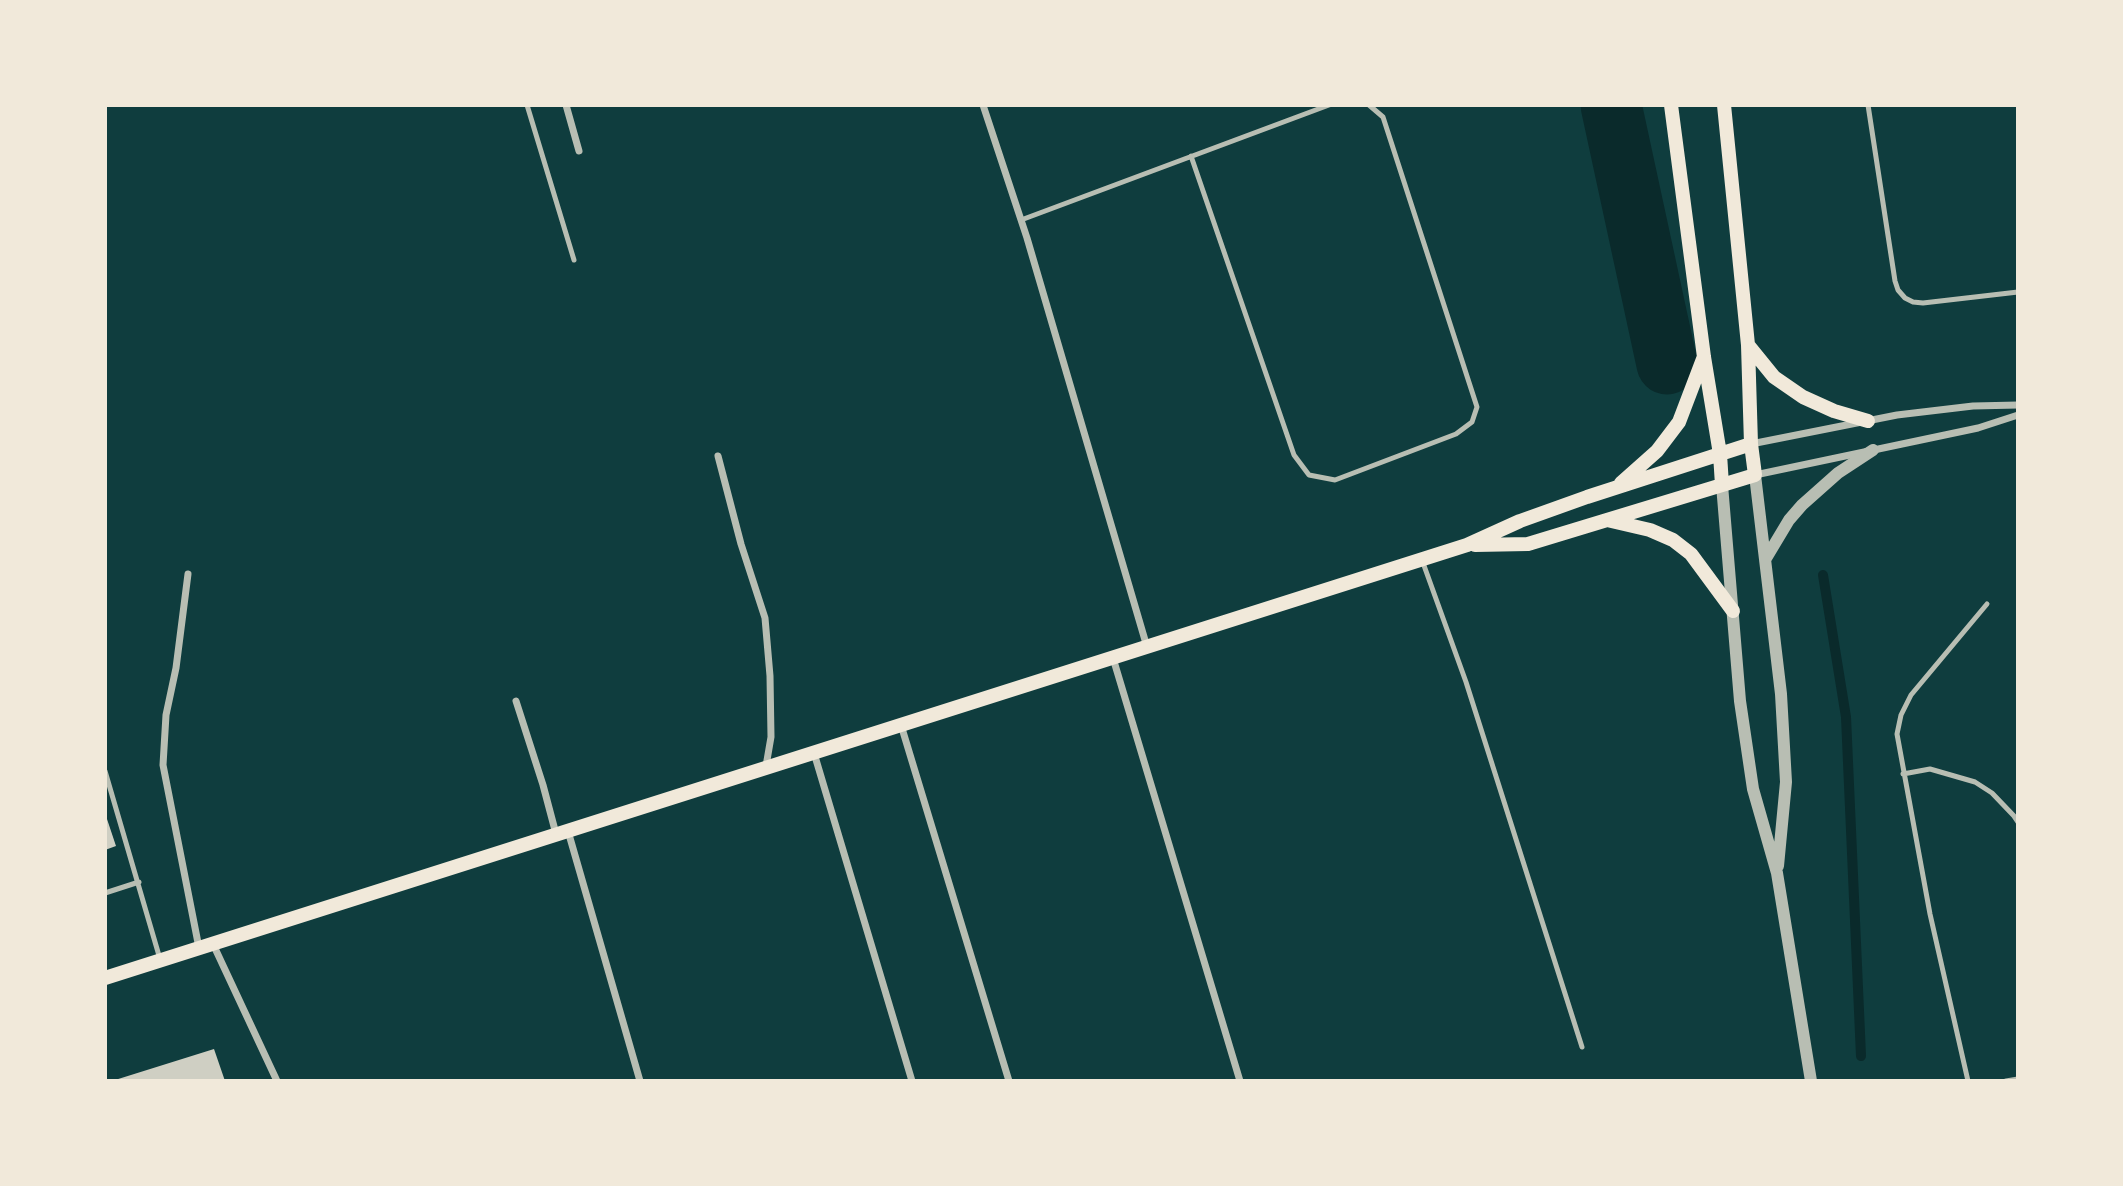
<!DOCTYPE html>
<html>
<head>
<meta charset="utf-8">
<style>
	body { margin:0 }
	#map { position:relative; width:2123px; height:1186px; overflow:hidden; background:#0f3d3e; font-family:"Source Serif 4",serif }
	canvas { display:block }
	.frame { position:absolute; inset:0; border:107px solid #f1e9da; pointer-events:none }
</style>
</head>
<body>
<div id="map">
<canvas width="2123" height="1186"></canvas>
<div class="frame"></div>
</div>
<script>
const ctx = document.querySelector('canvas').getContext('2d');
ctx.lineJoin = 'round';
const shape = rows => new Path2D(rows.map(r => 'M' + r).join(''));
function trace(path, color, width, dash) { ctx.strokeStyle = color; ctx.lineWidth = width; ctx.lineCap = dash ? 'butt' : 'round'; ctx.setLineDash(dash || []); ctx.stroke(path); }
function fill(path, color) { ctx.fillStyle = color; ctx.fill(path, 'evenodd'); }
const stream = shape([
	[1823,575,1846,717,1861,1056]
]);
const river = shape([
	[1611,105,1667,364]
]);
const building = shape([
	[105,813,116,846,105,850],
	[214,1049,225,1081,115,1081,115,1080]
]);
const service = shape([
	[527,105,574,260],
	[1868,105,1895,281,1898,290,1905,298,1913,302,1923,303,2018,292],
	[1191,156,1294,455,1309,475,1335,480,1456,434,1472,422,1477,407,1383,117,1369,105],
	[1021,220,1329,105],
	[1422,560,1466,682,1582,1047],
	[105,771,160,959],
	[1903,774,1930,769,1975,782,1992,793,2014,816,2018,822],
	[105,893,139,882],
	[1968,1081,1930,914,1897,734,1901,715,1911,695,1987,604],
	[2006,1081,2018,1079]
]);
const minor = shape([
	[566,105,579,151],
	[983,105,1027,238,1147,647],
	[1751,444,1897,415,1973,406,2018,405],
	[718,456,741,544,765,618,770,676,771,737,766,766],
	[1755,475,1978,428,2018,415],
	[188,574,176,668,166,715,163,765,199,948],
	[1113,658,1240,1081],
	[516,701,543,785,556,834],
	[901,725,1009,1081],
	[814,753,912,1081],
	[568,831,640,1081],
	[213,944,277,1081]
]);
const tertiary = shape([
	[1755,475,1781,694,1786,782,1778,866],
	[1722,485,1740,701,1753,789,1777,873,1811,1081],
	[1765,560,1789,520,1802,505,1838,473,1873,450]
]);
const secondary = shape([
	[1671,105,1704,357,1720,454,1722,485],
	[1748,345,1774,377,1803,397,1834,411,1868,421],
	[1621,483,1657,451,1679,422,1703,359],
	[1607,520,1650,530,1673,540,1691,554,1733,611],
	[1475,545,1528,544,1755,475,1751,444,1748,345,1724,105],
	[105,978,1467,545,1520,521,1587,497,1751,444]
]);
trace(stream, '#0a2a2b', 10);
trace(river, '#0a2a2b', 61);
fill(building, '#cfcfc3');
trace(service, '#b8beb3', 5);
trace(minor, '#b8beb3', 7);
trace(tertiary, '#b8beb3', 12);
trace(secondary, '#f1e9da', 14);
</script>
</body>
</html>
